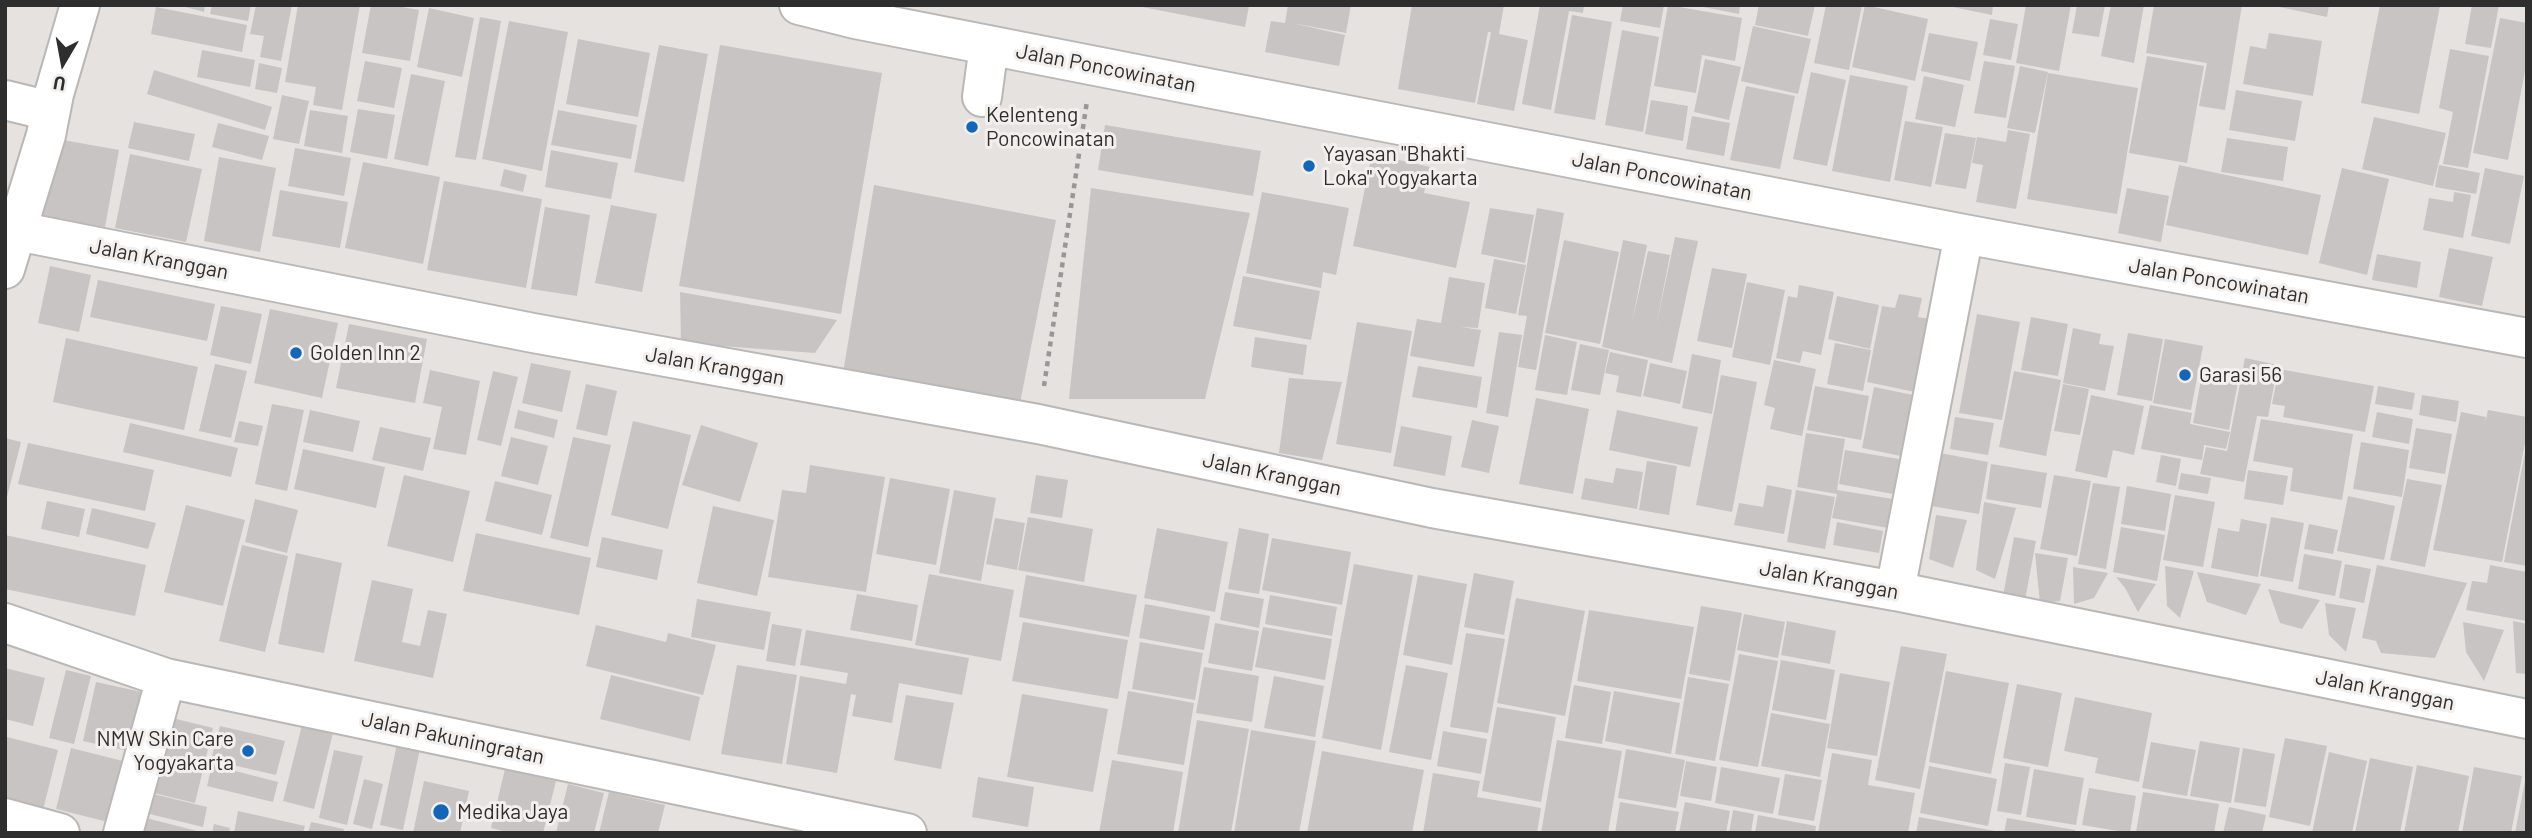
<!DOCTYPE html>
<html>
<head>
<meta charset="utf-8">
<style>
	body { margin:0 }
	#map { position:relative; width:2532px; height:838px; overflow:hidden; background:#e5e2e0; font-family:Barlow,sans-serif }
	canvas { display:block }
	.frame { position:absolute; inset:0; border:7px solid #2f2e2e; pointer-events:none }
	.north { position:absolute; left:28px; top:28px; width:70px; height:70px; -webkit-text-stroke:5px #f2efed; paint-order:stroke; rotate:190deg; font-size:19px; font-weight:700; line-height:28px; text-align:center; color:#2f2e2e }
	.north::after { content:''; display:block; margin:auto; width:24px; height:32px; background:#2f2e2e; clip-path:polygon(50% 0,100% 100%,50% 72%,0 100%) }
</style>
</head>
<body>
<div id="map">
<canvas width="2532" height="838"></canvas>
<div class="frame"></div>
<div class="north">U</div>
</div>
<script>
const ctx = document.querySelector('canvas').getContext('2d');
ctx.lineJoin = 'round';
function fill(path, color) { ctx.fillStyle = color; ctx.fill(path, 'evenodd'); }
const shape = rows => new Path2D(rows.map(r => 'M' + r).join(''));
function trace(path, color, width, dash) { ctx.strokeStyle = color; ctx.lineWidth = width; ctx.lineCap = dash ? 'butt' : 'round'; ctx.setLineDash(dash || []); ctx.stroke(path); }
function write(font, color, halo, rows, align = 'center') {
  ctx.font = font + ' Barlow,sans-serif'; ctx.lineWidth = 6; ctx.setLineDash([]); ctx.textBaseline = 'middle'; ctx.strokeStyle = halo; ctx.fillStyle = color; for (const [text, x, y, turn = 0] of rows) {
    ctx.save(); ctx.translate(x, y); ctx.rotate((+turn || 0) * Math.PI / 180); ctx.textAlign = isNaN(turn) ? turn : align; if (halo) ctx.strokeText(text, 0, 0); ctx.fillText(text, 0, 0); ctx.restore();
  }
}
const building = shape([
	[178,5,205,5,204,12],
	[212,5,251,5,248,21,210,14],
	[256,5,292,5,281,61,260,57,264,36,250,34],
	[298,5,360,5,342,110,313,105,316,87,285,82],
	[371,5,391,5,419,10,410,61,362,53],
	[1132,5,1244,5,1249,6,1245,27],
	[1288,5,1351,5,1346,33,1292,23,1345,35,1339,66,1265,52,1271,21,1285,23],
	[1412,5,1504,5,1499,34,1528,40,1514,111,1477,104,1491,32,1488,32,1475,103,1398,89],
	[1540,5,1584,5,1583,13,1569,11,1551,110,1522,104],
	[1623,5,1664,5,1660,28,1620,21],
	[1668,5,1742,18,1735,61,1702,55,1696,93,1654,86],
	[1693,5,1740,5,1739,14],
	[1759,5,1815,5,1808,36,1755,25],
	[1826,5,1862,5,1849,70,1814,63],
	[1865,5,1928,19,1915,81,1852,67],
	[1943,5,1993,5,1992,15],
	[2026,5,2071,5,2059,71,2016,63],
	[2077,5,2105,5,2099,37,2072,33],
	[2111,5,2144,5,2134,63,2101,56],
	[2154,5,2242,5,2225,110,2199,106,2207,63,2146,53],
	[2270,5,2329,5,2327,17],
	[2380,5,2440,6,2419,114,2361,103],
	[2472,5,2499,5,2491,48,2465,44],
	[156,7,247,25,242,52,151,34],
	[429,8,474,18,462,77,417,67],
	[1572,15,1612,22,1595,120,1554,113],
	[480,17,501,21,476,160,455,157],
	[2500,18,2527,23,2527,61,2508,160,2473,153],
	[1990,19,2018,24,2011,60,1983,55],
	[509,21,568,32,542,171,482,159],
	[1753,26,1811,39,1798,94,1741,81],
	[1622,30,1659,37,1643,132,1605,125],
	[1929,33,1978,42,1970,81,1921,71],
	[2269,33,2322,41,2313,96,2243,84,2250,46,2266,49],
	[578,39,650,53,638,117,566,104],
	[659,45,708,54,684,182,634,172],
	[720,45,882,73,841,314,679,286],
	[2450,49,2489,56,2468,168,2443,164,2453,112,2439,108],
	[202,50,255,60,250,87,197,77],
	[2147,56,2204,66,2187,163,2129,153],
	[1705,59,1741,67,1729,120,1694,112],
	[365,61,402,68,394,108,357,101],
	[1984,61,2015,66,2006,118,1974,113],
	[259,63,282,68,277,93,255,89],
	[2020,66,2048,72,2035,133,2007,128],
	[154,70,272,107,265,130,147,94],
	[1811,72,1846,80,1827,166,1793,159],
	[2048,73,2138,88,2117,214,2027,199],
	[411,74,445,81,428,166,394,159],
	[1850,75,1908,86,1890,182,1832,171],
	[1924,76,1964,85,1955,127,1915,119],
	[1746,86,1795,96,1780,169,1730,160],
	[2236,90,2302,101,2295,141,2229,130],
	[282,95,309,101,299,144,273,139],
	[1651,100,1688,106,1683,141,1645,134],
	[358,109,395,115,387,159,350,152],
	[310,110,348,116,342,153,304,146],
	[558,110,637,125,631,159,551,145],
	[1692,116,1730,123,1724,156,1686,149],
	[2374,117,2446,133,2433,186,2362,169],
	[1905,121,1943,127,1931,187,1894,180],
	[134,122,195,134,189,161,128,148],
	[218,123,269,136,262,160,212,147],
	[1105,125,1261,151,1253,196,1098,170],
	[2008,130,2030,134,2016,209,1976,202,1983,165,1972,163,1977,137,2006,142],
	[1945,133,1976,138,1966,189,1935,184],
	[52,138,119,150,105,227,38,216],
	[2227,138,2288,147,2283,181,2221,172],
	[295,148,351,158,344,196,288,186],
	[551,150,618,163,611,199,545,187],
	[130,154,202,169,186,242,115,228],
	[1372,154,1430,167,1424,193,1470,202,1456,268,1353,246],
	[219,157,276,168,260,252,204,241],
	[363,162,440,177,423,264,345,248],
	[2179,165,2321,195,2308,255,2166,225],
	[2439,165,2480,173,2476,194,2435,187],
	[2342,168,2389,179,2367,275,2319,263],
	[2485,168,2524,176,2510,244,2471,236],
	[504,169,527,175,523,192,500,186],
	[444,181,542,199,526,288,427,270],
	[874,185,1056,220,1020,403,843,373],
	[1091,188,1250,213,1205,399,1069,399],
	[2127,188,2169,196,2161,242,2118,233],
	[280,190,348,202,340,248,272,236],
	[1262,192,1349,208,1336,275,1323,272,1321,288,1246,273],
	[2454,192,2471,195,2463,238,2423,230,2429,198,2453,202],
	[611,205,657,214,642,292,595,283],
	[545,207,590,215,577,296,531,289],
	[1490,208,1534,215,1525,263,1481,254],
	[1537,208,1564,213,1536,370,1518,367,1527,316,1518,315],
	[1675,237,1698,241,1672,363,1602,347,1623,240,1647,245,1632,323,1648,251,1670,255,1656,327],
	[1564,240,1619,252,1600,344,1545,333],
	[2449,248,2493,257,2482,306,2439,297],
	[2377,254,2421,262,2417,288,2372,280],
	[1494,259,1526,265,1516,314,1485,308],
	[50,266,91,275,79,332,38,323],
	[1712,268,1747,274,1732,348,1697,341],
	[1243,276,1320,291,1311,340,1233,326],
	[1449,277,1485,283,1478,328,1461,327,1481,330,1474,367,1410,356,1417,319,1441,323],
	[98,280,215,304,207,341,90,317],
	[1747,282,1785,290,1770,365,1732,357],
	[1799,285,1834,292,1821,355,1803,351,1800,363,1776,358,1788,296,1797,298],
	[680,292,837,320,815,353,681,343],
	[1899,294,1922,298,1918,317,1930,319,1915,392,1867,382,1882,306,1895,308],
	[1837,296,1879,305,1870,349,1828,339],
	[221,306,262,314,251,364,210,355],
	[270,309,338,323,322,398,254,383],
	[1977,314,2020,322,2002,420,1959,413],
	[2031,317,2068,324,2058,376,2021,370],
	[1357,322,1412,331,1391,453,1336,444],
	[349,324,427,339,415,403,336,388],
	[2073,328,2101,334,2099,344,2114,346,2105,391,2063,383],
	[1499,332,1522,335,1508,417,1486,413],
	[2128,333,2163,339,2152,401,2117,395],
	[1545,335,1577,342,1567,395,1535,390],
	[1255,337,1307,345,1303,375,1251,367],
	[66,338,198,367,184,430,53,402],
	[2165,339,2203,346,2191,410,2153,403],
	[1835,343,1871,350,1863,391,1827,384],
	[1580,344,1609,350,1600,395,1571,390],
	[1610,352,1648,360,1641,397,1616,392,1619,376,1605,373],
	[1692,354,1721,360,1712,414,1682,408],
	[2245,358,2278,365,2268,417,2257,416,2244,482,2200,474,2206,447,2227,451],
	[1774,360,1816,369,1802,436,1770,429,1775,408,1764,405],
	[531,363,571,371,562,412,522,403],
	[1650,363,1687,371,1680,404,1643,396],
	[215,364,247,371,231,438,199,431],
	[1418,366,1482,377,1477,408,1412,397],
	[2203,369,2239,376,2229,430,2193,423],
	[2279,369,2374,386,2365,432,2283,417,2285,406,2272,404],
	[430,370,480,381,466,455,433,449,442,407,423,403],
	[493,371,518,377,501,446,477,440],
	[2014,371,2061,380,2046,456,1999,447],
	[1721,375,1757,382,1732,512,1696,505],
	[1289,378,1342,382,1322,460,1279,453],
	[586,384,617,391,607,436,576,429],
	[2063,384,2089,389,2080,435,2054,431],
	[1815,386,1869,396,1861,440,1807,430],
	[2378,386,2415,393,2412,410,2375,404],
	[1874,387,1913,395,1901,456,1862,448],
	[2091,395,2144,406,2134,455,2113,450,2107,478,2075,471],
	[2422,395,2459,401,2456,422,2419,415],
	[1536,398,1589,409,1573,494,1519,484],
	[272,404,304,410,287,491,255,484],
	[2150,405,2192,413,2190,424,2230,432,2226,449,2204,445,2202,460,2141,449],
	[310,410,360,421,353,452,303,442],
	[518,410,558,420,554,438,514,428],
	[1617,410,1698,427,1690,467,1609,450],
	[2488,410,2527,417,2527,433,2502,562,2433,550,2461,412,2486,417,2485,425],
	[2377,412,2413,419,2409,444,2372,437],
	[1955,417,1994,423,1988,455,1950,449],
	[2261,419,2353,434,2342,500,2290,491,2293,468,2253,461],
	[1472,420,1499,426,1489,473,1461,467],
	[239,421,263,426,258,446,234,442],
	[633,421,691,435,668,529,611,515],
	[130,423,238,448,231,477,123,452],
	[701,425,758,443,740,502,682,485],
	[1401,426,1452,436,1445,476,1393,466],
	[380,427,431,438,423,471,372,460],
	[2416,428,2452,434,2445,474,2409,468],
	[1806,433,1845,439,1837,490,1893,499,1888,528,1832,518,1837,494,1797,487],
	[511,437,548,446,538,485,501,476],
	[573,437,611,445,588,547,550,538],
	[5,438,21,442,6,501,5,501],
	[2361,442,2409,450,2402,497,2353,489],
	[28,443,154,470,145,511,18,484],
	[303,449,385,467,376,508,294,489],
	[1845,450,1899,459,1893,494,1839,484],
	[2525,452,2527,452,2527,566,2504,562],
	[1940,453,1988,462,1979,514,1931,506],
	[2161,455,2181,459,2176,486,2156,482],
	[1647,461,1677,466,1669,515,1639,510],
	[1991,464,2047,473,2041,508,1986,499],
	[810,465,885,477,866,592,768,577,782,490,806,493],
	[1616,468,1643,472,1637,509,1581,499,1585,478,1613,483],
	[2248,470,2288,476,2283,505,2244,499],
	[2181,473,2211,478,2208,494,2178,489],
	[404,475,470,491,453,562,387,546],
	[1036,475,1068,480,1062,518,1030,513],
	[2054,475,2091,481,2077,556,2040,549],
	[890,478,950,489,936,565,876,554],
	[2407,479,2442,485,2425,567,2390,560],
	[495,481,552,495,542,535,485,521],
	[2093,483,2120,487,2106,569,2078,564],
	[1767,485,1792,490,1784,534,1734,525,1739,503,1763,507],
	[2127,486,2171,494,2165,531,2121,524],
	[954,490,996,498,981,581,939,573],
	[1796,490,1835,497,1825,549,1787,542],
	[2175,495,2215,502,2203,567,2163,560],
	[2348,496,2395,506,2384,560,2337,551],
	[255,499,298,510,287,553,245,542],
	[47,501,85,509,79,537,41,529],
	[1984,502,2016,508,1995,579,1976,570],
	[186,505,245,520,223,606,164,592],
	[713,506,774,520,757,596,697,583],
	[92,508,156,523,148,549,86,534],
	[1936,515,1967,520,1953,568,1929,559],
	[1028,517,1093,529,1084,582,1018,570],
	[2271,517,2304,523,2293,582,2260,576],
	[995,518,1025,523,1017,570,986,564],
	[2241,519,2267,524,2258,577,2211,568,2218,528,2239,532],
	[1837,522,1883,531,1879,553,1833,545],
	[2309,524,2338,530,2333,554,2304,549],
	[2121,527,2165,535,2157,581,2113,572],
	[1157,528,1228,542,1215,612,1144,598],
	[1239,528,1269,534,1259,594,1228,589],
	[476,533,591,558,579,615,463,591],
	[5,535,146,565,135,616,5,589],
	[602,537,663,550,657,580,596,567],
	[2014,537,2036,541,2025,600,2003,596],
	[1272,538,1351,552,1342,605,1262,590],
	[242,545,288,556,265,652,219,641],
	[296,553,342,563,324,653,278,644],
	[2035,553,2068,558,2060,601,2040,603],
	[2304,554,2342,561,2335,596,2298,589],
	[1354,564,1413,575,1381,750,1322,738],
	[2345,564,2371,569,2364,603,2339,598],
	[2377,565,2467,583,2435,658,2381,653,2376,641,2362,638],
	[2490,565,2527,572,2527,621,2466,610,2472,581,2487,583],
	[2165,566,2194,571,2180,618,2167,606],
	[2073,567,2108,573,2094,598,2074,604],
	[2197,572,2261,584,2246,615,2207,602],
	[1474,573,1514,581,1504,635,1464,627],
	[929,574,1014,590,1001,661,915,645],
	[1026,575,1137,595,1129,637,1019,617],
	[1418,575,1467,584,1452,665,1403,655],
	[2116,577,2156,584,2138,612,2125,588],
	[372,580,413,589,402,642,420,646,428,610,447,614,433,678,354,661],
	[2268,589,2320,600,2302,629,2280,623],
	[1225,592,1264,599,1259,628,1220,620],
	[857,594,918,605,912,641,850,630],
	[1270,595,1337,607,1332,636,1265,624],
	[1516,598,1585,611,1565,716,1497,703],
	[697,599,771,612,764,650,691,637],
	[2325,603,2356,608,2346,652,2329,635],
	[1145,604,1210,616,1204,650,1139,638],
	[1701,606,1742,613,1730,681,1689,674],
	[1589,610,1694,627,1681,699,1577,681],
	[1744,614,1785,622,1778,658,1737,650],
	[1787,621,1836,631,1830,664,1781,655],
	[2513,621,2527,624,2527,674,2516,673],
	[1023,622,1128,640,1118,699,1012,681],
	[2463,622,2504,630,2484,681,2466,652],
	[1215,623,1259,631,1252,671,1208,663],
	[772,624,802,629,795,666,766,661],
	[596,625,666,642,668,633,716,645,703,695,586,666],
	[1263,627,1332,639,1325,680,1255,667],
	[806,630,969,658,962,695,899,683,892,723,852,716,856,695,851,694,837,773,786,764,800,676,846,684,848,673,800,665],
	[1466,633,1505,639,1488,733,1450,727],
	[1140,642,1203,653,1195,700,1132,689],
	[1901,646,1947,654,1920,789,1875,780],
	[1739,654,1778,661,1758,767,1719,760],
	[1781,660,1835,670,1826,720,1772,710],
	[737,665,797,675,782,764,721,754],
	[1406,665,1448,673,1431,760,1389,752],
	[1204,667,1259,676,1252,722,1196,713],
	[5,668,45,678,33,726,5,719],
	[66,670,91,676,74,744,49,738],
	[1946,671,2009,683,1991,774,1929,762],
	[1840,673,1890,682,1877,756,1827,748],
	[611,675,700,697,690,741,600,719],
	[1274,676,1324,686,1315,737,1264,728],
	[1688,677,1729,684,1715,761,1675,754],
	[96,682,151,694,137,753,83,741],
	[2017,684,2062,693,2048,767,2003,758],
	[1574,685,1611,692,1602,744,1565,738],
	[1128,691,1194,703,1184,765,1117,754],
	[1614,691,1680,703,1671,754,1605,741],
	[1022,694,1108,709,1093,792,1007,777],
	[906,695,954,703,941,769,894,760],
	[2075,697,2152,713,2139,782,2095,773,2098,758,2064,751],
	[1497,707,1556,717,1541,802,1482,791],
	[1771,713,1830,724,1820,777,1761,766],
	[160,715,213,728,195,803,141,790],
	[1197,720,1249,729,1231,833,1178,833],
	[302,725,333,733,314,809,283,801],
	[220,726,285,741,276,775,211,760],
	[1251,730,1316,741,1299,833,1234,833],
	[1443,731,1487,739,1481,774,1437,766],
	[7,737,58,750,42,814,5,804],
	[2285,738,2327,746,2310,826,2269,817],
	[398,739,421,744,403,830,380,825],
	[1557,740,1622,751,1608,833,1541,833],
	[2200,741,2240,748,2231,803,2190,796],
	[2151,742,2196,750,2187,796,2142,788],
	[71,748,135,764,120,825,56,809],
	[2243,748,2275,754,2266,807,2234,802],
	[1626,749,1685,760,1676,808,1618,798],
	[334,750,363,756,347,825,319,818],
	[1322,751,1424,770,1412,833,1307,833],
	[2329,752,2367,761,2352,833,2312,833],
	[1832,753,1872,760,1868,785,1915,793,1908,833,1818,833],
	[2370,758,2413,767,2400,833,2355,833],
	[1112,760,1183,772,1173,833,1099,833],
	[1686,761,1717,767,1711,801,1680,796],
	[2005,763,2030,767,2021,815,1997,811],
	[212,765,278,782,273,802,207,786],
	[2417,765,2469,776,2458,833,2404,833],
	[1929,766,1997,779,1988,826,1920,813],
	[1721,767,1780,778,1773,814,1715,803],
	[2474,767,2522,776,2511,833,2462,833],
	[505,769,556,781,543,833,511,833,491,828],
	[2034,769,2084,778,2076,825,2026,817],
	[1433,773,1480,781,1477,797,1541,808,1537,833,1423,833],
	[1785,774,1822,780,1814,821,1778,815],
	[978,777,1034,787,1028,827,972,817],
	[364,779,383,784,372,829,353,824],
	[424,781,469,791,460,833,413,833],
	[2525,781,2527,833,2515,833],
	[568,784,604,793,594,833,556,833],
	[2089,788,2136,796,2130,833,2082,825],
	[141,791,207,807,203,827,137,811],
	[609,792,665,805,658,833,599,833],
	[2143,792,2219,804,2214,833,2136,832],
	[1620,802,1679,812,1675,833,1615,833],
	[1685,802,1730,811,1726,833,1679,833],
	[2229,807,2266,815,2262,833,2223,833],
	[1733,810,1754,814,1751,833,1729,833],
	[238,811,305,826,303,833,234,833],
	[1758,815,1816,826,1815,833,1755,833],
	[1919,817,1995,831,1995,833,1916,833],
	[146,818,201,832,201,833,142,833],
	[2007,818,2075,830,2075,833,2004,833],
	[311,822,344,829,343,833,308,833],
	[214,824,230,828,229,833,212,833]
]);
const path = shape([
	[1044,386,1087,101]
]);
const minor = shape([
	[799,5,855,19,1218,90,1964,234,2527,338],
	[982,97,989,45],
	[5,100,50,111],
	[17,231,533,333,1038,424,1432,508,1895,591,2527,719],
	[1895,591,1964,234],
	[5,623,166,678,907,833],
	[5,818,60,833],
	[123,833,166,678]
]);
const major = shape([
	[5,269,46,135,54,94,80,5]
]);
const markers = [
	[972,127,7,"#1467b6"],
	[1309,166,7,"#1467b6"],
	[296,353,7,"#1467b6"],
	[2185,375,7,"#1467b6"],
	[248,751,7,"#1467b6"],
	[441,812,9,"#1467b6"]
];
const streetNames = [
	["Jalan Poncowinatan",1106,68,11],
	["Jalan Poncowinatan",1662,176,11],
	["Jalan Kranggan",159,259,11],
	["Jalan Poncowinatan",2219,281,10],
	["Jalan Kranggan",715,366,10],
	["Jalan Kranggan",1272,474,12],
	["Jalan Kranggan",1829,580,10],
	["Jalan Kranggan",2385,690,11],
	["Jalan Pakuningratan",453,738,12]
];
const poiNames = [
	["Kelenteng",986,115],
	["Poncowinatan",986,139],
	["Yayasan \"Bhakti",1323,154],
	["Loka\" Yogyakarta",1323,178],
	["Golden Inn 2",310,353],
	["Garasi 56",2199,375],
	["NMW Skin Care",234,739,"right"],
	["Yogyakarta",234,763,"right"],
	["Medika Jaya",457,812]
];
fill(building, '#c8c4c4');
trace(minor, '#bab7b5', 42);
trace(major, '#bab7b5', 42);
trace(path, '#999796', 4.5, [5, 5]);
trace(minor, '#fff', 38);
trace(major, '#fff', 38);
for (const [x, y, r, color] of markers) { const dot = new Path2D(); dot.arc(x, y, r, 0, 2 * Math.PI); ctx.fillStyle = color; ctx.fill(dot); trace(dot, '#f2efed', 2.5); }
write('21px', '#2f2e2e', '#f2efed', streetNames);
write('21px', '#2f2e2e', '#f2efed', poiNames, 'left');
</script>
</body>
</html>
